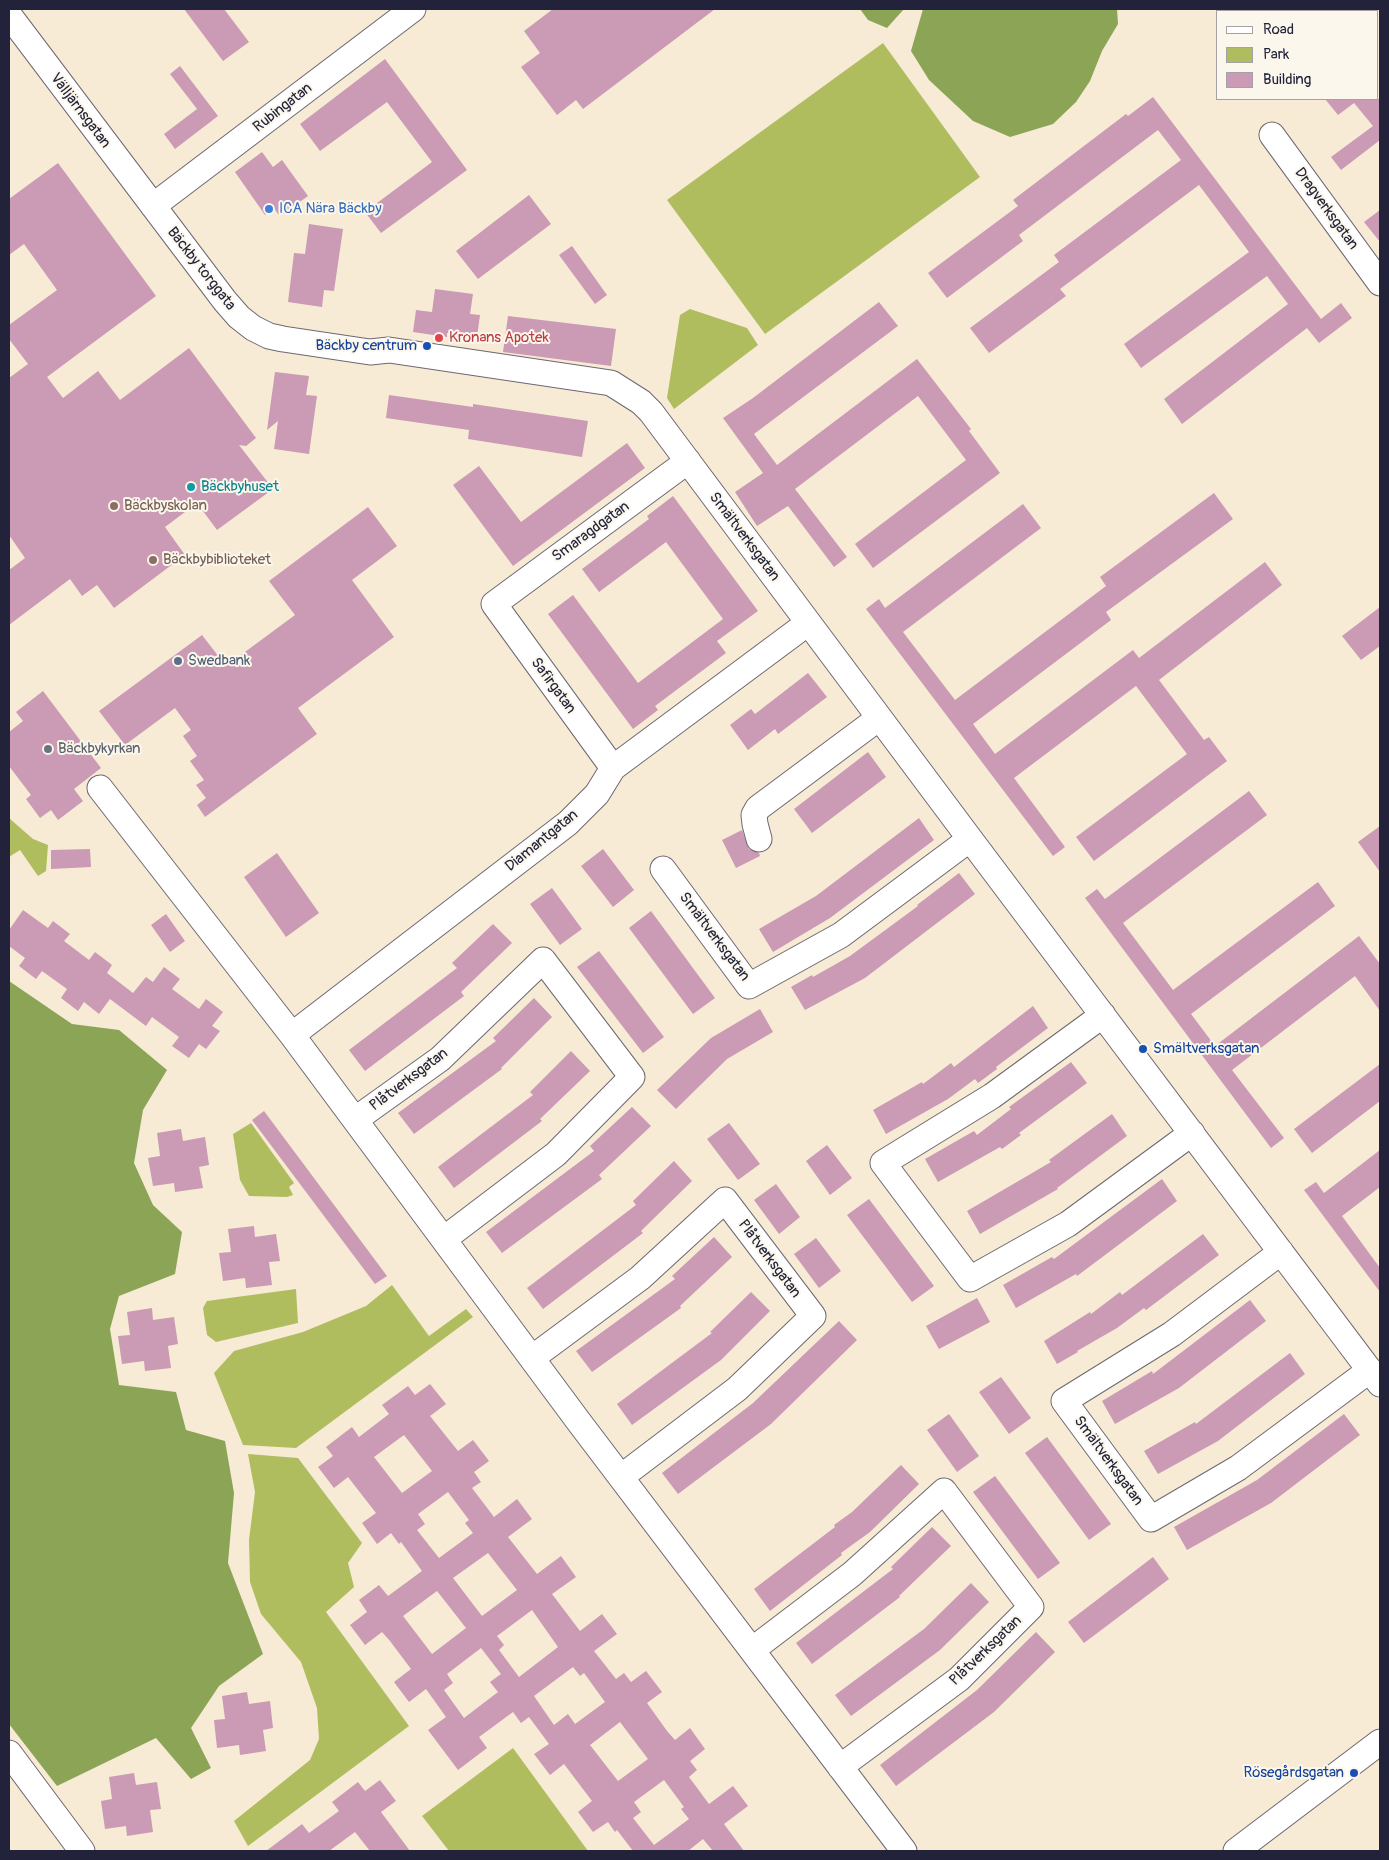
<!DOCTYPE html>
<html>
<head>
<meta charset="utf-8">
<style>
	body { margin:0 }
	#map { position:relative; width:1389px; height:1860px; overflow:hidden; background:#f7ebd6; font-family:Pangolin,sans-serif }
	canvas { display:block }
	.frame { position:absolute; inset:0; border:10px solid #22223b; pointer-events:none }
	.legend { position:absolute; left:1216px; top:10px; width:162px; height:90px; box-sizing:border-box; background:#fbf7ec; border:1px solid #a4a2a5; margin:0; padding:6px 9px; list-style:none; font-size:15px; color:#22223b }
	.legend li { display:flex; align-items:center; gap:10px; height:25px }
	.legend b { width:25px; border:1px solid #a4a2a5 }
</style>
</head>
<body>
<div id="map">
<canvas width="1389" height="1860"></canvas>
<div class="frame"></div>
<ul class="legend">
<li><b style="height:6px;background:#fff"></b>Road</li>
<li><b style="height:14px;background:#b0bd5f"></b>Park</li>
<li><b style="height:14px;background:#cb9ab5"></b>Building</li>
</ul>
</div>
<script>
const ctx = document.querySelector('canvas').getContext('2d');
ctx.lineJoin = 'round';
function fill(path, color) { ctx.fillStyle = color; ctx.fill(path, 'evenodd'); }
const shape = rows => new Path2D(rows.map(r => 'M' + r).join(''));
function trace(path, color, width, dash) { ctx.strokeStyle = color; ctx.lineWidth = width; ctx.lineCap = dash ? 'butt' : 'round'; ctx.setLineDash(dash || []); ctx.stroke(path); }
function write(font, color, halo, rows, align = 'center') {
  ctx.font = font + ' Pangolin,sans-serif'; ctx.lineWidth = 4; ctx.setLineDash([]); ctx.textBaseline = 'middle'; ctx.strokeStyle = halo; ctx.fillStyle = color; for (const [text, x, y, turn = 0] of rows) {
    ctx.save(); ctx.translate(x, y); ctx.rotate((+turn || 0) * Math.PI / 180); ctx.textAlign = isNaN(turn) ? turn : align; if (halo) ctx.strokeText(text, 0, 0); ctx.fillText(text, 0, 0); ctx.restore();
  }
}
const green = shape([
	[883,43,980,177,765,334,667,200],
	[690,309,747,328,758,345,674,409,667,398,680,315],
	[9,818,33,839,48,845,46,871,38,876,20,850,9,857],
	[251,1123,294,1183,289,1187,293,1195,287,1197,249,1196,240,1180,233,1134],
	[392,1285,429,1336,466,1309,473,1317,296,1448,243,1445,214,1373,234,1351,303,1332,366,1306],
	[296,1289,298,1323,216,1342,207,1335,203,1308,207,1301],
	[248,1454,298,1458,362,1543,348,1563,354,1587,326,1612,409,1726,248,1846,234,1821,310,1760,319,1739,317,1708,301,1662,261,1614,250,1582,249,1540,255,1492],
	[513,1748,588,1851,449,1851,422,1816]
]);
const forest = shape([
	[860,9,904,9,887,28,868,20],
	[923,9,1117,9,1118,24,1102,51,1090,81,1076,102,1053,124,1010,137,973,121,929,80,911,51],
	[9,981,72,1024,119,1030,167,1070,143,1110,134,1163,153,1205,182,1232,175,1274,119,1296,110,1329,119,1385,176,1392,186,1430,225,1441,234,1493,228,1563,263,1654,219,1686,191,1728,211,1768,191,1779,156,1738,57,1786,9,1724]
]);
const building = shape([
	[184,9,224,9,249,42,223,61],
	[553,9,715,9,583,109,576,100,557,115,521,67,540,53,524,31],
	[385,59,467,170,381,233,365,212,432,162,387,102,320,151,300,124],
	[180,66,218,116,175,149,164,134,197,109,170,74],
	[1153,97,1321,319,1341,303,1352,318,1319,343,1307,328,1182,424,1164,399,1288,304,1267,276,1141,368,1124,344,1249,252,1199,185,1060,289,1066,296,989,353,970,328,1059,262,1054,255,1181,160,1158,130,1019,235,1023,241,947,298,928,273,1018,206,1013,200,1126,114,1128,116],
	[1325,99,1380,99,1380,140,1341,170,1331,157,1373,126,1354,103,1338,115],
	[262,152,273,167,282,160,308,196,283,214,278,214,274,208,265,215,235,172],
	[58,163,156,296,47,377,63,398,98,371,120,400,189,348,256,438,246,446,239,445,273,489,217,530,197,503,165,527,185,555,114,608,97,585,82,596,70,579,9,625,9,570,25,558,9,535,9,378,28,364,9,339,9,325,57,290,24,244,9,255,9,199],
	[529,195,551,224,478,279,456,251],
	[1380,210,1380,242,1364,222],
	[309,224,343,229,334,291,324,290,322,307,288,302,294,253,305,254],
	[572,246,607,295,595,304,559,255],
	[435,289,473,294,470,314,480,315,477,337,447,333,447,337,413,332,416,310,432,312],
	[879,302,898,326,754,434,777,465,917,359,971,429,969,431,1000,473,873,568,855,544,966,460,918,396,795,489,847,557,834,567,788,506,757,526,735,492,763,473,723,418,753,398],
	[508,316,616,329,611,366,503,352],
	[275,372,309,376,306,395,317,396,309,454,274,449,278,421,267,430],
	[389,395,473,407,473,404,588,421,582,457,468,439,469,430,386,418],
	[627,443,645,468,513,566,453,485,479,466,521,522],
	[1214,493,1233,519,1106,612,1111,620,973,724,995,754,1133,650,1139,658,1265,562,1282,585,1159,680,1204,740,1209,737,1227,761,1094,861,1076,837,1187,754,1136,686,1014,778,1065,847,1053,856,866,609,879,599,885,608,1023,504,1041,528,903,632,955,700,1106,586,1100,577],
	[673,496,758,611,717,641,726,653,655,706,658,710,633,729,548,614,573,595,638,683,723,619,666,542,599,592,582,569,649,519,647,516],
	[368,507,397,546,352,580,394,637,298,708,317,734,205,817,197,805,206,798,196,785,204,780,190,761,197,756,183,736,191,730,175,708,125,745,99,711,202,635,226,666,295,615,269,581],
	[1380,607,1380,646,1361,660,1342,636],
	[808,673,827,697,778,734,775,729,748,750,730,725,751,709,755,714],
	[43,691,101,768,74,789,83,801,58,820,51,810,40,818,26,799,31,795,9,766,9,732,23,721,16,712],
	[868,752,886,777,812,833,794,809],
	[1249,791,1267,815,1123,923,1173,990,1318,882,1335,906,1191,1014,1215,1046,1359,936,1380,964,1380,1011,1355,976,1232,1070,1284,1138,1271,1148,1085,898,1097,889,1105,899],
	[919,818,934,840,830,918,773,952,759,929,816,896],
	[1380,826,1380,872,1358,842],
	[742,830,749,849,759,853,760,856,736,868,722,840],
	[90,849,91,867,51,869,51,850],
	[603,849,634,890,613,907,581,866],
	[277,853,319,913,286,937,244,877],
	[959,873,975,894,865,978,805,1010,791,987,812,975,813,977,850,956,918,906,917,905],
	[552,888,582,929,560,945,530,904],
	[23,910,48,928,53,921,70,934,64,941,89,960,95,952,112,965,107,973,133,993,146,977,153,982,164,967,180,979,172,989,199,1009,206,999,223,1012,212,1026,220,1031,206,1049,199,1044,189,1058,172,1046,179,1037,152,1017,146,1026,110,999,99,1014,84,1002,78,1011,61,998,67,989,42,971,36,979,19,966,25,958,9,946,9,930],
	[651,911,715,998,693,1014,629,928],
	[166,914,185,941,170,952,151,925],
	[493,924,512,943,461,992,464,996,365,1071,349,1050,457,968,452,963],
	[599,951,664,1037,643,1053,577,967],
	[534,998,552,1017,501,1068,502,1069,414,1134,398,1113,496,1041,493,1038],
	[1033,1006,1048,1028,996,1067,997,1069,978,1083,975,1079,948,1099,886,1134,873,1110,922,1082,923,1084,951,1063,954,1067],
	[760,1009,773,1032,727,1059,676,1109,657,1090,711,1038],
	[571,1051,590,1071,540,1119,542,1121,454,1188,438,1167,533,1095,530,1092],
	[1071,1062,1087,1083,1019,1133,1021,1135,1002,1149,1000,1147,938,1182,925,1159,974,1131,977,1135,1011,1109,1009,1107],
	[1380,1064,1380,1101,1312,1153,1294,1129],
	[632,1107,651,1126,599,1175,602,1179,502,1253,486,1232,594,1151,590,1146],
	[264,1111,387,1276,375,1284,252,1120],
	[1112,1114,1127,1136,1057,1188,1058,1189,980,1234,967,1211,1051,1162,1049,1160],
	[729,1123,760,1164,738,1180,707,1139],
	[181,1129,183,1141,205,1137,209,1165,199,1167,203,1188,175,1192,174,1183,153,1186,148,1158,160,1156,157,1133],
	[827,1145,852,1178,830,1195,806,1161],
	[1380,1150,1380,1187,1342,1216,1380,1268,1380,1292,1304,1190,1316,1182,1324,1193],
	[674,1161,692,1181,641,1231,643,1233,543,1309,527,1288,636,1205,633,1201],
	[1162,1179,1177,1201,1077,1276,1076,1274,1016,1308,1003,1285,1052,1257,1054,1259],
	[776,1184,800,1217,779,1234,754,1200],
	[869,1199,934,1286,912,1302,847,1215],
	[254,1226,255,1237,276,1234,280,1261,269,1262,272,1285,246,1288,245,1278,223,1281,219,1253,231,1252,228,1229],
	[1203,1234,1219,1255,1146,1310,1144,1308,1117,1328,1077,1351,1078,1352,1057,1364,1044,1341,1090,1312,1091,1314,1120,1292,1122,1295],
	[714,1237,732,1257,680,1306,681,1308,592,1372,576,1351,675,1279,672,1276],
	[816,1238,841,1271,819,1288,794,1254],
	[751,1292,770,1311,721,1360,632,1425,617,1404,712,1333,710,1332],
	[977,1298,990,1322,939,1349,926,1326],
	[1250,1300,1266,1321,1179,1388,1115,1424,1102,1401,1152,1371,1153,1374],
	[152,1308,153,1320,174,1317,178,1344,168,1346,171,1368,145,1371,144,1361,122,1364,118,1336,130,1335,127,1312],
	[839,1321,857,1340,771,1424,678,1494,662,1473,753,1403],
	[1290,1353,1305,1374,1218,1441,1158,1474,1144,1451,1195,1422,1196,1424],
	[1001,1377,1031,1418,1009,1434,979,1392],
	[430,1384,446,1404,430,1416,458,1451,473,1440,489,1461,474,1472,481,1482,472,1488,494,1517,517,1499,532,1519,508,1537,537,1574,561,1556,576,1577,552,1594,580,1631,602,1614,617,1634,594,1651,616,1679,624,1673,631,1682,646,1671,662,1692,647,1703,667,1731,675,1740,690,1728,705,1749,690,1761,697,1770,689,1777,709,1804,733,1786,748,1806,724,1824,744,1851,713,1851,703,1839,688,1851,633,1851,617,1830,615,1832,608,1822,593,1832,578,1812,592,1801,564,1764,550,1775,534,1754,549,1744,529,1717,521,1723,513,1712,479,1737,487,1748,458,1770,428,1730,446,1717,426,1689,409,1702,394,1682,411,1669,390,1641,382,1632,365,1645,350,1625,367,1612,359,1600,379,1585,388,1596,422,1571,401,1542,399,1544,391,1533,377,1544,362,1523,376,1513,348,1477,334,1488,318,1467,333,1456,326,1447,352,1427,359,1437,389,1414,382,1405,408,1386,415,1395],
	[404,1435,432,1471,402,1493,374,1457],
	[448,1492,469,1520,465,1523,473,1533,439,1558,417,1530,425,1524,418,1514],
	[488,1553,517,1590,482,1616,453,1578],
	[437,1591,466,1628,432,1654,403,1616],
	[532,1610,558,1647,519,1677,499,1650,504,1645,497,1636],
	[481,1648,501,1674,490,1682,498,1692,464,1718,444,1690,453,1683,447,1674],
	[573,1667,580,1676,584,1673,605,1702,575,1724,568,1714,554,1725,534,1696],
	[620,1722,648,1759,618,1781,590,1745],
	[664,1780,684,1807,681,1809,689,1819,654,1845,633,1818,641,1812,634,1802],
	[949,1414,979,1456,957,1472,927,1430],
	[1344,1414,1360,1435,1271,1503,1187,1550,1174,1527,1257,1480],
	[1047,1437,1111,1524,1089,1540,1025,1453],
	[901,1465,919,1484,870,1532,841,1553,842,1555,770,1611,754,1589,835,1527,834,1525,852,1512],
	[995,1476,1060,1563,1038,1579,973,1492],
	[932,1527,951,1546,899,1596,900,1597,812,1664,796,1643,893,1569,891,1567],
	[1153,1557,1169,1579,1084,1643,1068,1622],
	[971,1583,989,1602,940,1650,851,1716,835,1695,924,1629],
	[1036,1632,1055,1652,994,1712,896,1786,880,1765,977,1690],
	[247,1692,249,1704,270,1701,273,1728,263,1730,266,1751,240,1755,239,1745,217,1748,214,1720,225,1719,222,1696],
	[134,1773,136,1785,157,1782,161,1809,150,1810,153,1832,127,1836,126,1826,105,1829,101,1801,112,1799,109,1777],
	[380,1780,396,1801,381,1812,410,1851,370,1851,355,1832,329,1851,266,1851,302,1824,309,1833,339,1811,332,1802,358,1782,365,1791]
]);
const minor = shape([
	[9,15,225,301,239,317,253,328,269,336,283,339,370,352,389,350,611,383,641,402,651,412,970,839,1380,1384],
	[1272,135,1380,283],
	[153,206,413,9],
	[613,768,494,604,688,461],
	[100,788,292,1035,579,1422,904,1851],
	[759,839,755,824,754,815,758,808,879,718],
	[663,869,749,986,841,935,970,839],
	[1103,1015,992,1096,883,1163,970,1279,1068,1224,1192,1133],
	[292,1035,568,823,597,794,613,768,808,623],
	[356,1119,440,1059,543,960,632,1077,556,1154,444,1239],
	[1281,1252,1172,1334,1064,1401,1151,1519,1238,1468,1370,1370],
	[532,1358,640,1278,725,1200,813,1316,737,1389,621,1477],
	[752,1650,852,1574,944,1491,1031,1607,959,1679,840,1767],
	[9,1753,82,1851],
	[1236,1851,1380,1742]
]);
const markers = [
	[269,209,5,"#3f7fe0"],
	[439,338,5,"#e0444e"],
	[427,346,5,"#1a4fb4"],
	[191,487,5,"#0f9aa8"],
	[114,506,5,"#8d6e63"],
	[153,560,5,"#8d6e63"],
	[178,661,5,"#5c6f8a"],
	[48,749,5,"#6b7280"],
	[1143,1049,5,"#1a4fb4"],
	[1354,1773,5,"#1a4fb4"]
];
const streetNames = [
	["Rubingatan",283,108,-38],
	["Välljärnsgatan",80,111,53],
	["Dragverksgatan",1326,209,54],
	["Bäckby torggata",201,269,52],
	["Smaragdgatan",591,532,-36],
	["Smältverksgatan",744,537,53],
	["Safirgatan",553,686,54],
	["Diamantgatan",542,841,-39],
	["Smältverksgatan",714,937,53],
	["Plåtverksgatan",409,1080,-37],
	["Plåtverksgatan",769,1259,53],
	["Smältverksgatan",1108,1461,54],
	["Plåtverksgatan",986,1651,-44]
];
const shopNames = [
	["ICA Nära Bäckby",279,209]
];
const healthNames = [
	["Kronans Apotek",449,338]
];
const transitNames = [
	["Bäckby centrum",417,346],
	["Smältverksgatan",1153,1049,"left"],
	["Rösegårdsgatan",1344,1773]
];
const cultureNames = [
	["Bäckbyhuset",201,487]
];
const educationNames = [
	["Bäckbyskolan",124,506],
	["Bäckbybiblioteket",163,560]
];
const serviceNames = [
	["Swedbank",188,661]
];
const worshipNames = [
	["Bäckbykyrkan",58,749]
];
fill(green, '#b0bd5f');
fill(forest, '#8ca456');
fill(building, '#cb9ab5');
trace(minor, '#6d6871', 27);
trace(minor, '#fff', 25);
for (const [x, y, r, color] of markers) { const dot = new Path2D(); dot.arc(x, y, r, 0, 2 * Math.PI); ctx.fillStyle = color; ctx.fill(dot); trace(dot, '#fbf7ec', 2); }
write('15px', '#22223b', '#fbf7ec', streetNames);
write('15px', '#366cbe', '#fbf7ec', shopNames, 'left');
write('15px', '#be3a42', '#fbf7ec', healthNames, 'left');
write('15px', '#164399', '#fbf7ec', transitNames, 'right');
write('15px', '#0d838f', '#fbf7ec', cultureNames, 'left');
write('15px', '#785e54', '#fbf7ec', educationNames, 'left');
write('15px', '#4e5e75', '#fbf7ec', serviceNames, 'left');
write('15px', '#5b616d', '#fbf7ec', worshipNames, 'left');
</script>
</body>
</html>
